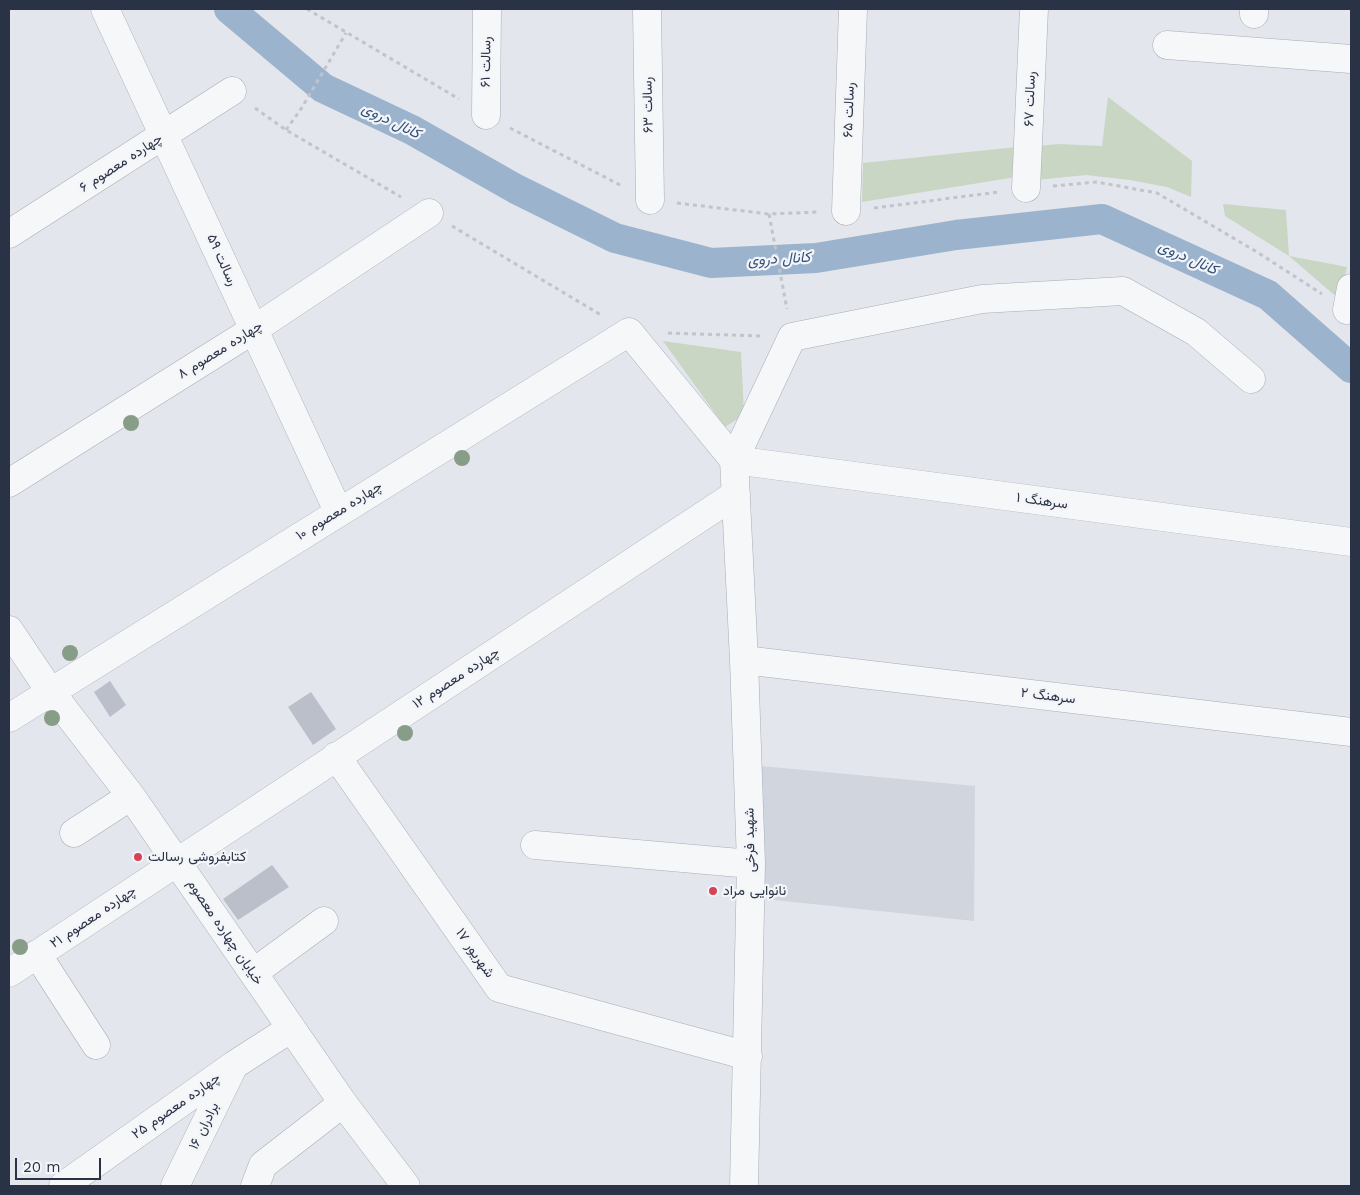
<!DOCTYPE html>
<html>
<head>
<meta charset="utf-8">
<style>
	body { margin:0 }
	#map { position:relative; width:1360px; height:1195px; overflow:hidden; background:#e3e6ec; font-family:"Work Sans",sans-serif }
	canvas { display:block }
	.frame { position:absolute; inset:0; border:10px solid #2a3345; pointer-events:none }
	.scale { position:absolute; left:15px; top:1158px; width:86px; height:22px; box-sizing:border-box; border:2px solid #2a3345; border-top:0; padding-left:6px; font-size:15px; line-height:18px; white-space:nowrap; color:#2a3345; -webkit-text-stroke:4px #f3f5f9; paint-order:stroke }
</style>
</head>
<body>
<div id="map">
<canvas width="1360" height="1195"></canvas>
<div class="frame"></div>
<div class="scale">20 m</div>
</div>
<script>
const ctx = document.querySelector('canvas').getContext('2d');
ctx.lineJoin = 'round';
function fill(path, color) { ctx.fillStyle = color; ctx.fill(path, 'evenodd'); }
const shape = rows => new Path2D(rows.map(r => 'M' + r).join(''));
function trace(path, color, width, dash) { ctx.strokeStyle = color; ctx.lineWidth = width; ctx.lineCap = dash ? 'butt' : 'round'; ctx.setLineDash(dash || []); ctx.stroke(path); }
function write(font, color, halo, rows, align = 'center') {
  ctx.font = font + ' "Work Sans",Vazirmatn,sans-serif'; ctx.lineWidth = 4.5; ctx.setLineDash([]); ctx.textBaseline = 'middle'; ctx.strokeStyle = halo; ctx.fillStyle = color; for (const [text, x, y, turn = 0] of rows) {
    ctx.save(); ctx.translate(x, y); ctx.rotate((+turn || 0) * Math.PI / 180); ctx.textAlign = isNaN(turn) ? turn : align; if (halo) ctx.strokeText(text, 0, 0); ctx.fillText(text, 0, 0); ctx.restore();
  }
}
const built = shape([
	[761,766,975,786,974,921,765,899]
]);
const green = shape([
	[1108,97,1192,161,1191,197,1167,187,1130,180,1086,175,1036,180,1037,146,1059,144,1102,146],
	[1017,147,1016,177,862,202,863,163],
	[1223,204,1286,210,1289,256,1347,267,1340,300,1289,256,1225,216],
	[663,341,741,352,744,415,725,427]
]);
const canal = shape([
	[229,9,323,88,412,130,516,189,615,238,711,263,816,258,956,235,1102,219,1268,295,1351,368]
]);
const building = shape([
	[110,681,126,705,110,717,94,692],
	[311,692,336,729,313,745,288,707],
	[272,865,289,887,238,920,223,899]
]);
const path = shape([
	[307,9,459,99],
	[255,108,286,130,401,197],
	[510,128,622,186],
	[286,130,301,109,346,33],
	[1053,186,1097,182,1157,193,1257,252,1322,294],
	[677,203,769,214,818,212],
	[874,208,999,192],
	[769,214,787,309],
	[452,226,601,315],
	[668,333,762,336]
]);
const minor = shape([
	[105,9,338,511],
	[647,9,650,200],
	[1254,9,1254,14],
	[1167,45,1351,59],
	[486,115,487,9],
	[1026,188,1034,9],
	[846,211,853,9],
	[9,234,232,91],
	[1347,310,1351,288],
	[734,460,1351,542],
	[9,483,253,330,429,213],
	[9,630,50,691,131,796,343,1103,406,1186],
	[744,660,1351,732],
	[9,718,629,332,734,460],
	[336,756,499,988,748,1056],
	[74,833,131,796],
	[535,845,751,864],
	[37,954,96,1045],
	[9,973,736,494],
	[253,973,324,921],
	[63,1186,234,1065,290,1029],
	[175,1186,232,1069],
	[255,1186,263,1165,343,1103],
	[744,1186,751,864,744,660,734,460,792,337,982,299,1123,291,1196,332,1251,379]
]);
const trees = [
	[131,423],
	[462,458],
	[70,653],
	[52,718],
	[405,733],
	[20,947]
];
const markers = [
	[138,857,5,"#d54357"],
	[713,891,5,"#d54357"]
];
const streetNames = [
	["رسالت ۶۱",486,62,-89],
	["رسالت ۶۷",1030,99,-88],
	["رسالت ۶۳",648,105,-91],
	["رسالت ۶۵",849,110,-88],
	["چهارده معصوم ۶",121,163,-33],
	["رسالت ۵۹",222,260,66],
	["چهارده معصوم ۸",220,350,-32],
	["سرهنگ ۱",1042,501,8],
	["چهارده معصوم ۱۰",339,511,-32],
	["چهارده معصوم ۱۲",456,678,-33],
	["سرهنگ ۲",1048,696,7],
	["شهید فرخی",750,840,-91],
	["چهارده معصوم ۲۱",93,917,-34],
	["خیابان چهارده معصوم",225,932,56],
	["۱۷ شهریور",475,953,55],
	["چهارده معصوم ۲۵",176,1106,-35],
	["برادران ۱۶",204,1126,-64]
];
const poiNames = [
	["کتابفروشی رسالت",148,857],
	["نانوایی مراد",723,891]
];
const waterNames = [
	["کانال دروی",391,121,26],
	["کانال دروی",1188,258,24],
	["کانال دروی",779,259,-3]
];
fill(built, '#d1d5de');
fill(green, '#c8d6c3');
trace(canal, '#9cb3cd', 30);
fill(building, '#babfca');
trace(minor, '#a8adb7', 29);
trace(path, '#c1c4ca', 3, [4, 4]);
trace(minor, '#f6f7f9', 28);
ctx.fillStyle = '#889d88';
for (const [x, y] of trees) { ctx.beginPath(); ctx.arc(x, y, 8, 0, 2 * Math.PI); ctx.fill(); }
for (const [x, y, r, color] of markers) { const dot = new Path2D(); dot.arc(x, y, r, 0, 2 * Math.PI); ctx.fillStyle = color; ctx.fill(dot); trace(dot, '#f3f5f9', 2); }
write('14px', '#2a3345', '#f3f5f9', streetNames);
write('14px', '#2a3345', '#f3f5f9', poiNames, 'left');
write('italic 15px', '#31517b', '#f3f5f9', waterNames);
</script>
</body>
</html>
